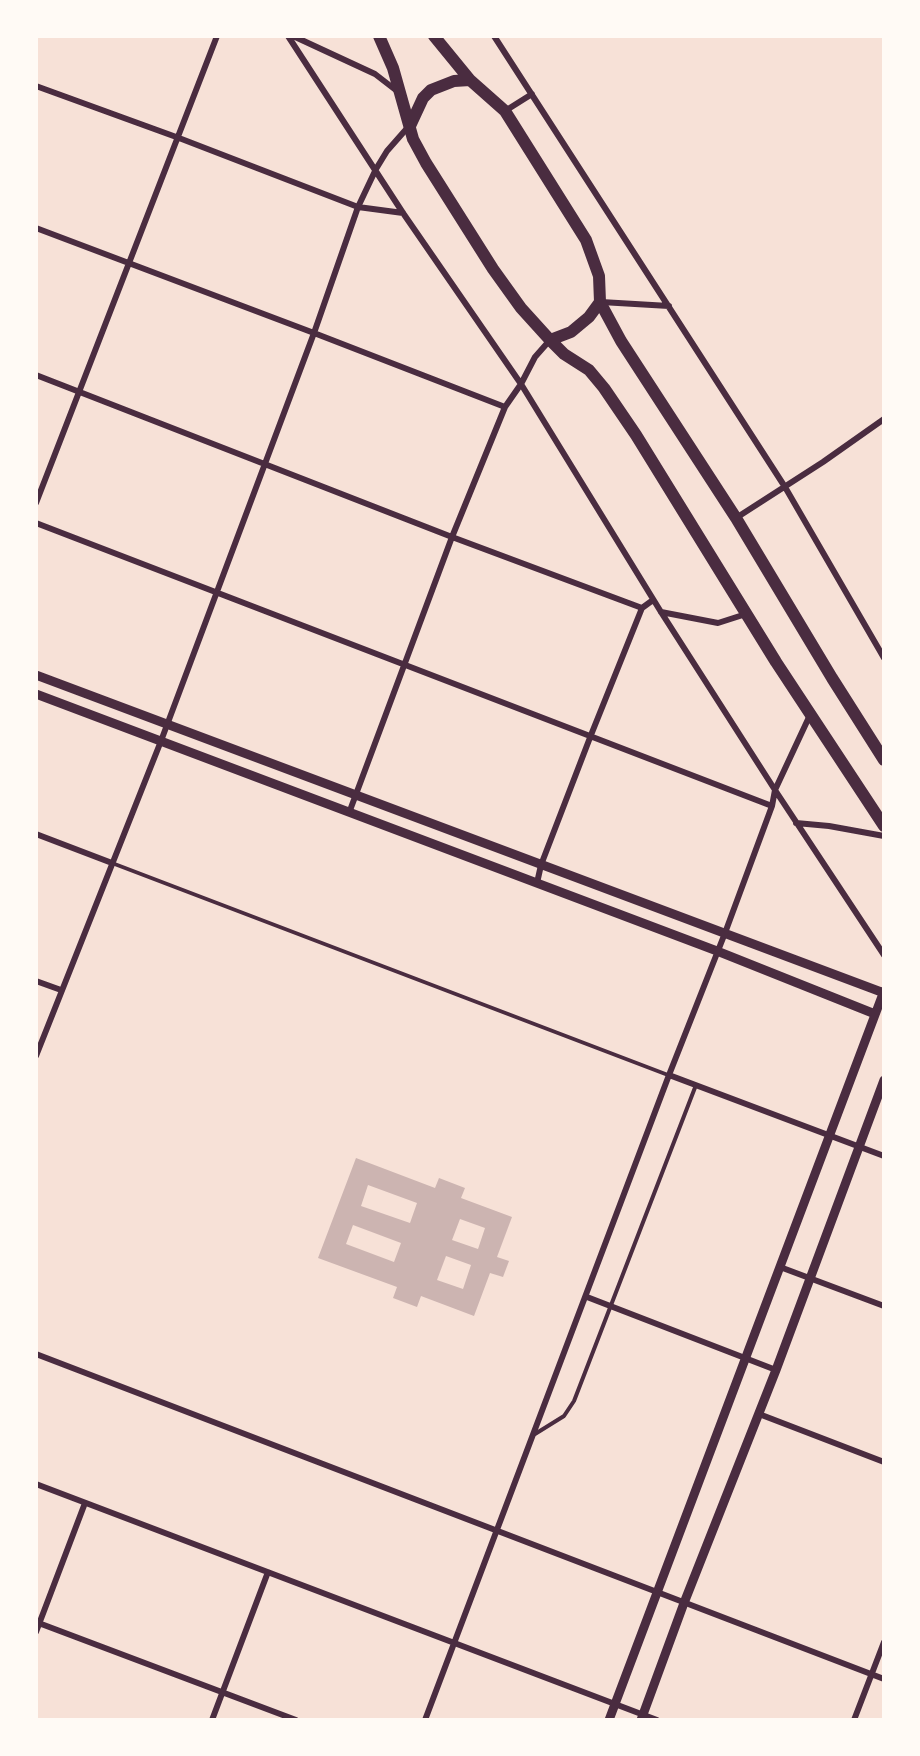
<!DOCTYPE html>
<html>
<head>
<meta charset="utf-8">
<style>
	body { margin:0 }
	#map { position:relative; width:920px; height:1756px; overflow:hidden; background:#f7e1d7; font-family:"Varela Round",sans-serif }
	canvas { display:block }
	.frame { position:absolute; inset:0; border:38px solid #fffaf5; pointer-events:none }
</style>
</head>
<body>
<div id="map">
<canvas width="920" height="1756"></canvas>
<div class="frame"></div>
</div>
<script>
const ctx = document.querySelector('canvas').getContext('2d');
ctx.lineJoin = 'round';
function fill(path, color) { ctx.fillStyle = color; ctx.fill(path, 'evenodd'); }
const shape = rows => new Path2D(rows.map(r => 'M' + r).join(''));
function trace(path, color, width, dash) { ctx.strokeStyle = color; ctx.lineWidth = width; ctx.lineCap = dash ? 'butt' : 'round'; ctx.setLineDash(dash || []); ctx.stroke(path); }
const building = shape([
	[356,1158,435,1188,439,1178,465,1188,461,1198,512,1217,497,1257,509,1261,503,1277,490,1273,474,1316,421,1296,417,1307,393,1298,397,1287,318,1258],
	[368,1185,417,1203,410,1223,361,1206],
	[460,1219,485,1228,478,1249,452,1240],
	[353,1225,401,1243,394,1262,346,1244],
	[446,1256,471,1265,463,1289,437,1280]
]);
const service = shape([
	[112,863,668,1075],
	[535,1434,564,1416,574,1401,696,1085]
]);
const minor = shape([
	[288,36,403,213,521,384,661,612,775,790,884,955],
	[293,36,375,74,397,91],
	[494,36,785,487,884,658],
	[36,86,179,138,358,207,403,213],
	[505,111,532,94],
	[36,228,314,333,505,407],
	[601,302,669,306],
	[36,375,452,537,642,608],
	[36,503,217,36],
	[736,518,823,462,884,419],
	[36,523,772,806],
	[661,612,718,623,746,614],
	[349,813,452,537,505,407,521,384,535,357,550,340],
	[796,823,829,826,884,836],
	[36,834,112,863],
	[537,883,541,865,591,735,642,608,653,600],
	[36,981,61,990],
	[36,1056,161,741,314,333,358,207,376,169,387,151,409,126],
	[669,1075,884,1156],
	[780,1267,884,1306],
	[587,1297,776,1370],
	[36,1354,884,1679],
	[759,1414,884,1462],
	[36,1484,657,1720],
	[36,1622,296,1720],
	[36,1632,85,1503],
	[212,1720,268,1572],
	[425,1720,669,1075,725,933,772,806,775,790,810,715],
	[854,1720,884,1642]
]);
const tertiary = shape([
	[36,675,884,993],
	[36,694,717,951,875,1014],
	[609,1720,884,991],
	[641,1720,684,1603,776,1370,884,1080]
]);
const primary = shape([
	[379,36,393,68,413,139,426,163,493,269,521,308,550,340,564,354,589,370,604,388,636,435,776,662,884,826],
	[434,36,470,80,505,111,586,240,599,276,600,302,621,341,736,518,832,678,884,760],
	[410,126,423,98,431,90,454,81,470,80],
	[550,340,571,332,589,317,600,302]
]);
fill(building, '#ccb4b1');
trace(service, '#4a2c40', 4);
trace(minor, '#4a2c40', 6);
trace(tertiary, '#4a2c40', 9);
trace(primary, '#4a2c40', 12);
</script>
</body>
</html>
